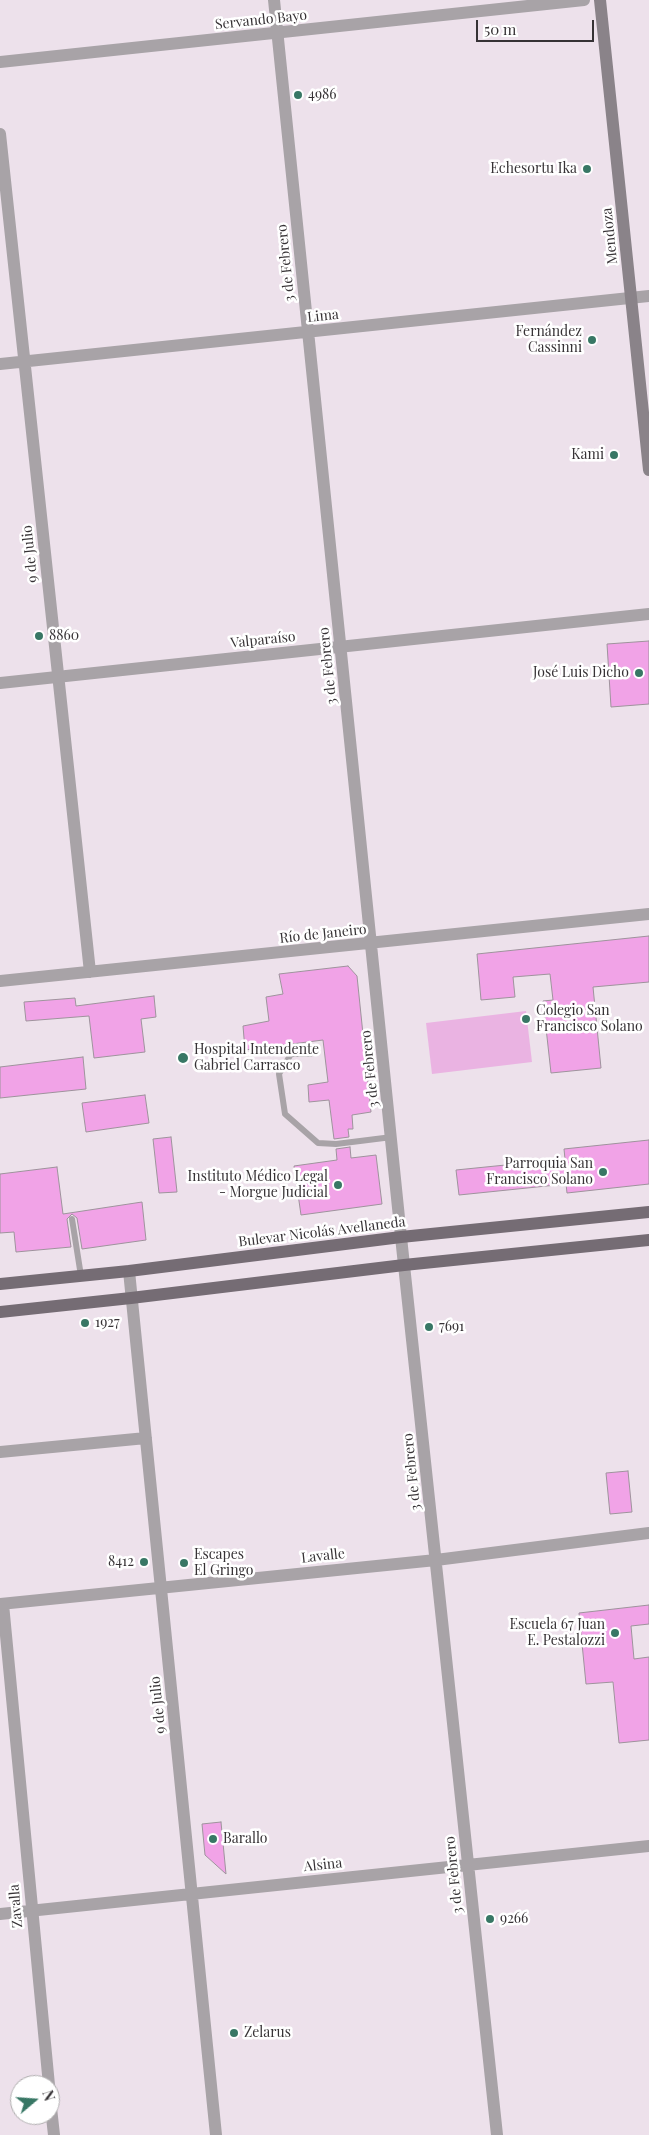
<!DOCTYPE html>
<html>
<head>
<meta charset="utf-8">
<style>
	body { margin:0 }
	#map { position:relative; width:649px; height:2135px; overflow:hidden; background:#ede1eb; font-family:"Playfair Display",serif }
	canvas { display:block }
	.north { position:absolute; left:10px; top:2075px; width:50px; height:50px; box-sizing:border-box; background:#fff; border:1px solid #afadae; border-radius:50%; rotate:72deg; font-size:14px; font-weight:700; line-height:20px; text-align:center; color:#363235 }
	.north::after { content:''; display:block; margin:auto; width:18px; height:22px; background:#387765; clip-path:polygon(50% 0,100% 100%,50% 72%,0 100%) }
	.scale { position:absolute; left:476px; top:20px; width:118px; height:22px; box-sizing:border-box; border:2px solid #363235; border-top:0; padding-left:6px; font-size:15px; line-height:18px; white-space:nowrap; color:#363235; -webkit-text-stroke:4px #fff; paint-order:stroke }
</style>
</head>
<body>
<div id="map">
<canvas width="649" height="2135"></canvas>
<div class="north">N</div>
<div class="scale">50 m</div>
</div>
<script>
const ctx = document.querySelector('canvas').getContext('2d');
ctx.lineJoin = 'round';
function fill(path, color) { ctx.fillStyle = color; ctx.fill(path, 'evenodd'); }
const shape = rows => new Path2D(rows.map(r => 'M' + r).join(''));
function trace(path, color, width, dash) { ctx.strokeStyle = color; ctx.lineWidth = width; ctx.lineCap = dash ? 'butt' : 'round'; ctx.setLineDash(dash || []); ctx.stroke(path); }
function write(font, color, halo, rows, align = 'center') {
  ctx.font = font + ' "Playfair Display",serif'; ctx.lineWidth = 5; ctx.setLineDash([]); ctx.textBaseline = 'middle'; ctx.strokeStyle = halo; ctx.fillStyle = color; for (const [text, x, y, turn = 0] of rows) {
    ctx.save(); ctx.translate(x, y); ctx.rotate((+turn || 0) * Math.PI / 180); ctx.textAlign = isNaN(turn) ? turn : align; if (halo) ctx.strokeText(text, 0, 0); ctx.fillText(text, 0, 0); ctx.restore();
  }
}
const green = shape([
	[526,1011,532,1062,432,1074,426,1023]
]);
const building = shape([
	[649,641,649,704,611,707,607,644,649,641],
	[649,936,649,982,593,987,601,1068,551,1073,543,1001,553,1000,550,974,513,977,515,997,481,1000,477,954,649,936],
	[348,966,357,976,371,1112,352,1115,353,1129,348,1129,349,1137,334,1139,329,1100,309,1102,308,1085,328,1082,323,1040,245,1050,243,1026,269,1021,266,997,283,994,279,974,348,966],
	[154,996,156,1017,141,1019,145,1052,94,1058,89,1016,26,1021,24,1002,75,998,76,1006,154,996],
	[83,1057,86,1089,0,1098,0,1067,83,1057],
	[145,1095,149,1123,86,1132,82,1103,145,1095],
	[171,1137,177,1192,159,1193,153,1139,171,1137],
	[649,1140,649,1184,567,1193,566,1184,459,1195,456,1170,565,1159,564,1149,649,1140],
	[350,1147,351,1158,376,1155,382,1204,301,1215,294,1166,337,1160,336,1149,350,1147],
	[57,1167,63,1214,142,1202,146,1240,82,1249,77,1218,72,1214,67,1219,71,1247,16,1252,14,1232,0,1233,0,1174,57,1167],
	[628,1471,632,1512,610,1514,606,1473,628,1471],
	[649,1605,649,1624,631,1626,634,1659,649,1657,649,1740,619,1743,613,1682,586,1684,579,1613,649,1605],
	[221,1822,226,1874,205,1855,202,1824,221,1822]
]);
const service = shape([
	[310,1054,291,1054,279,1074,285,1114,318,1143,336,1144,392,1137],
	[72,1219,81,1276]
]);
const minor = shape([
	[274,0,401,1237,497,2135],
	[0,62,584,0],
	[0,134,90,972],
	[0,364,649,296],
	[0,683,649,614],
	[0,981,649,914],
	[129,1271,216,2135],
	[0,1452,146,1438],
	[0,1604,436,1560,649,1533],
	[3,1604,49,2085],
	[0,1914,649,1846],
	[50,2099,54,2135]
]);
const secondary = shape([
	[600,0,649,470]
]);
const primary = shape([
	[0,1284,129,1271,401,1237,649,1212],
	[0,1312,131,1298,404,1265,649,1240]
]);
const markers = [
	[298,95,5,"#387765"],
	[587,169,5,"#387765"],
	[592,340,5,"#387765"],
	[614,455,5,"#387765"],
	[39,636,5,"#387765"],
	[639,673,5,"#387765"],
	[526,1019,5,"#387765"],
	[183,1058,6,"#387765"],
	[603,1172,5,"#387765"],
	[338,1185,5,"#387765"],
	[85,1323,5,"#387765"],
	[429,1327,5,"#387765"],
	[144,1562,5,"#387765"],
	[184,1563,5,"#387765"],
	[615,1633,5,"#387765"],
	[213,1839,5,"#387765"],
	[490,1919,5,"#387765"],
	[234,2033,5,"#387765"]
];
const streetNames = [
	["Servando Bayo",261,20,-6],
	["Mendoza",610,236,-96],
	["3 de Febrero",286,263,-96],
	["Lima",323,316,-6],
	["9 de Julio",30,554,-96],
	["Valparaíso",263,640,-6],
	["3 de Febrero",328,666,-96],
	["Río de Janeiro",323,934,-6],
	["3 de Febrero",370,1069,-96],
	["Bulevar Nicolás Avellaneda",322,1232,-7],
	["3 de Febrero",412,1472,-96],
	["Lavalle",323,1556,-6],
	["9 de Julio",158,1705,-96],
	["Alsina",323,1865,-6],
	["3 de Febrero",454,1875,-96],
	["Zavalla",16,1906,-95]
];
const poiNames = [
	["4986",308,95],
	["Echesortu Ika",577,169,"right"],
	["Fernández",582,332,"right"],
	["Cassinni",582,348,"right"],
	["Kami",604,455,"right"],
	["8860",49,636],
	["José Luis Dicho",629,673,"right"],
	["Colegio San",536,1011],
	["Francisco Solano",536,1027],
	["Hospital Intendente",194,1050],
	["Gabriel Carrasco",194,1066],
	["Parroquia San",593,1164,"right"],
	["Francisco Solano",593,1180,"right"],
	["Instituto Médico Legal",328,1177,"right"],
	["- Morgue Judicial",328,1193,"right"],
	["1927",95,1323],
	["7691",439,1327],
	["Escapes",194,1555],
	["El Gringo",194,1571],
	["8412",134,1562,"right"],
	["Escuela 67 Juan",605,1625,"right"],
	["E. Pestalozzi",605,1641,"right"],
	["Barallo",223,1839],
	["9266",500,1919],
	["Zelarus",244,2033]
];
fill(green, '#eab3e2');
fill(building, '#f1a3e7');
trace(building, '#9e939c', 1);
trace(service, '#a8a3a7', 6);
trace(minor, '#a8a3a7', 12);
trace(secondary, '#8a8389', 12);
trace(primary, '#756c74', 12);
for (const [x, y, r, color] of markers) { const dot = new Path2D(); dot.arc(x, y, r, 0, 2 * Math.PI); ctx.fillStyle = color; ctx.fill(dot); trace(dot, '#fff', 2); }
write('14px', '#363235', '#fff', streetNames);
write('14px', '#363235', '#fff', poiNames, 'left');
</script>
</body>
</html>
